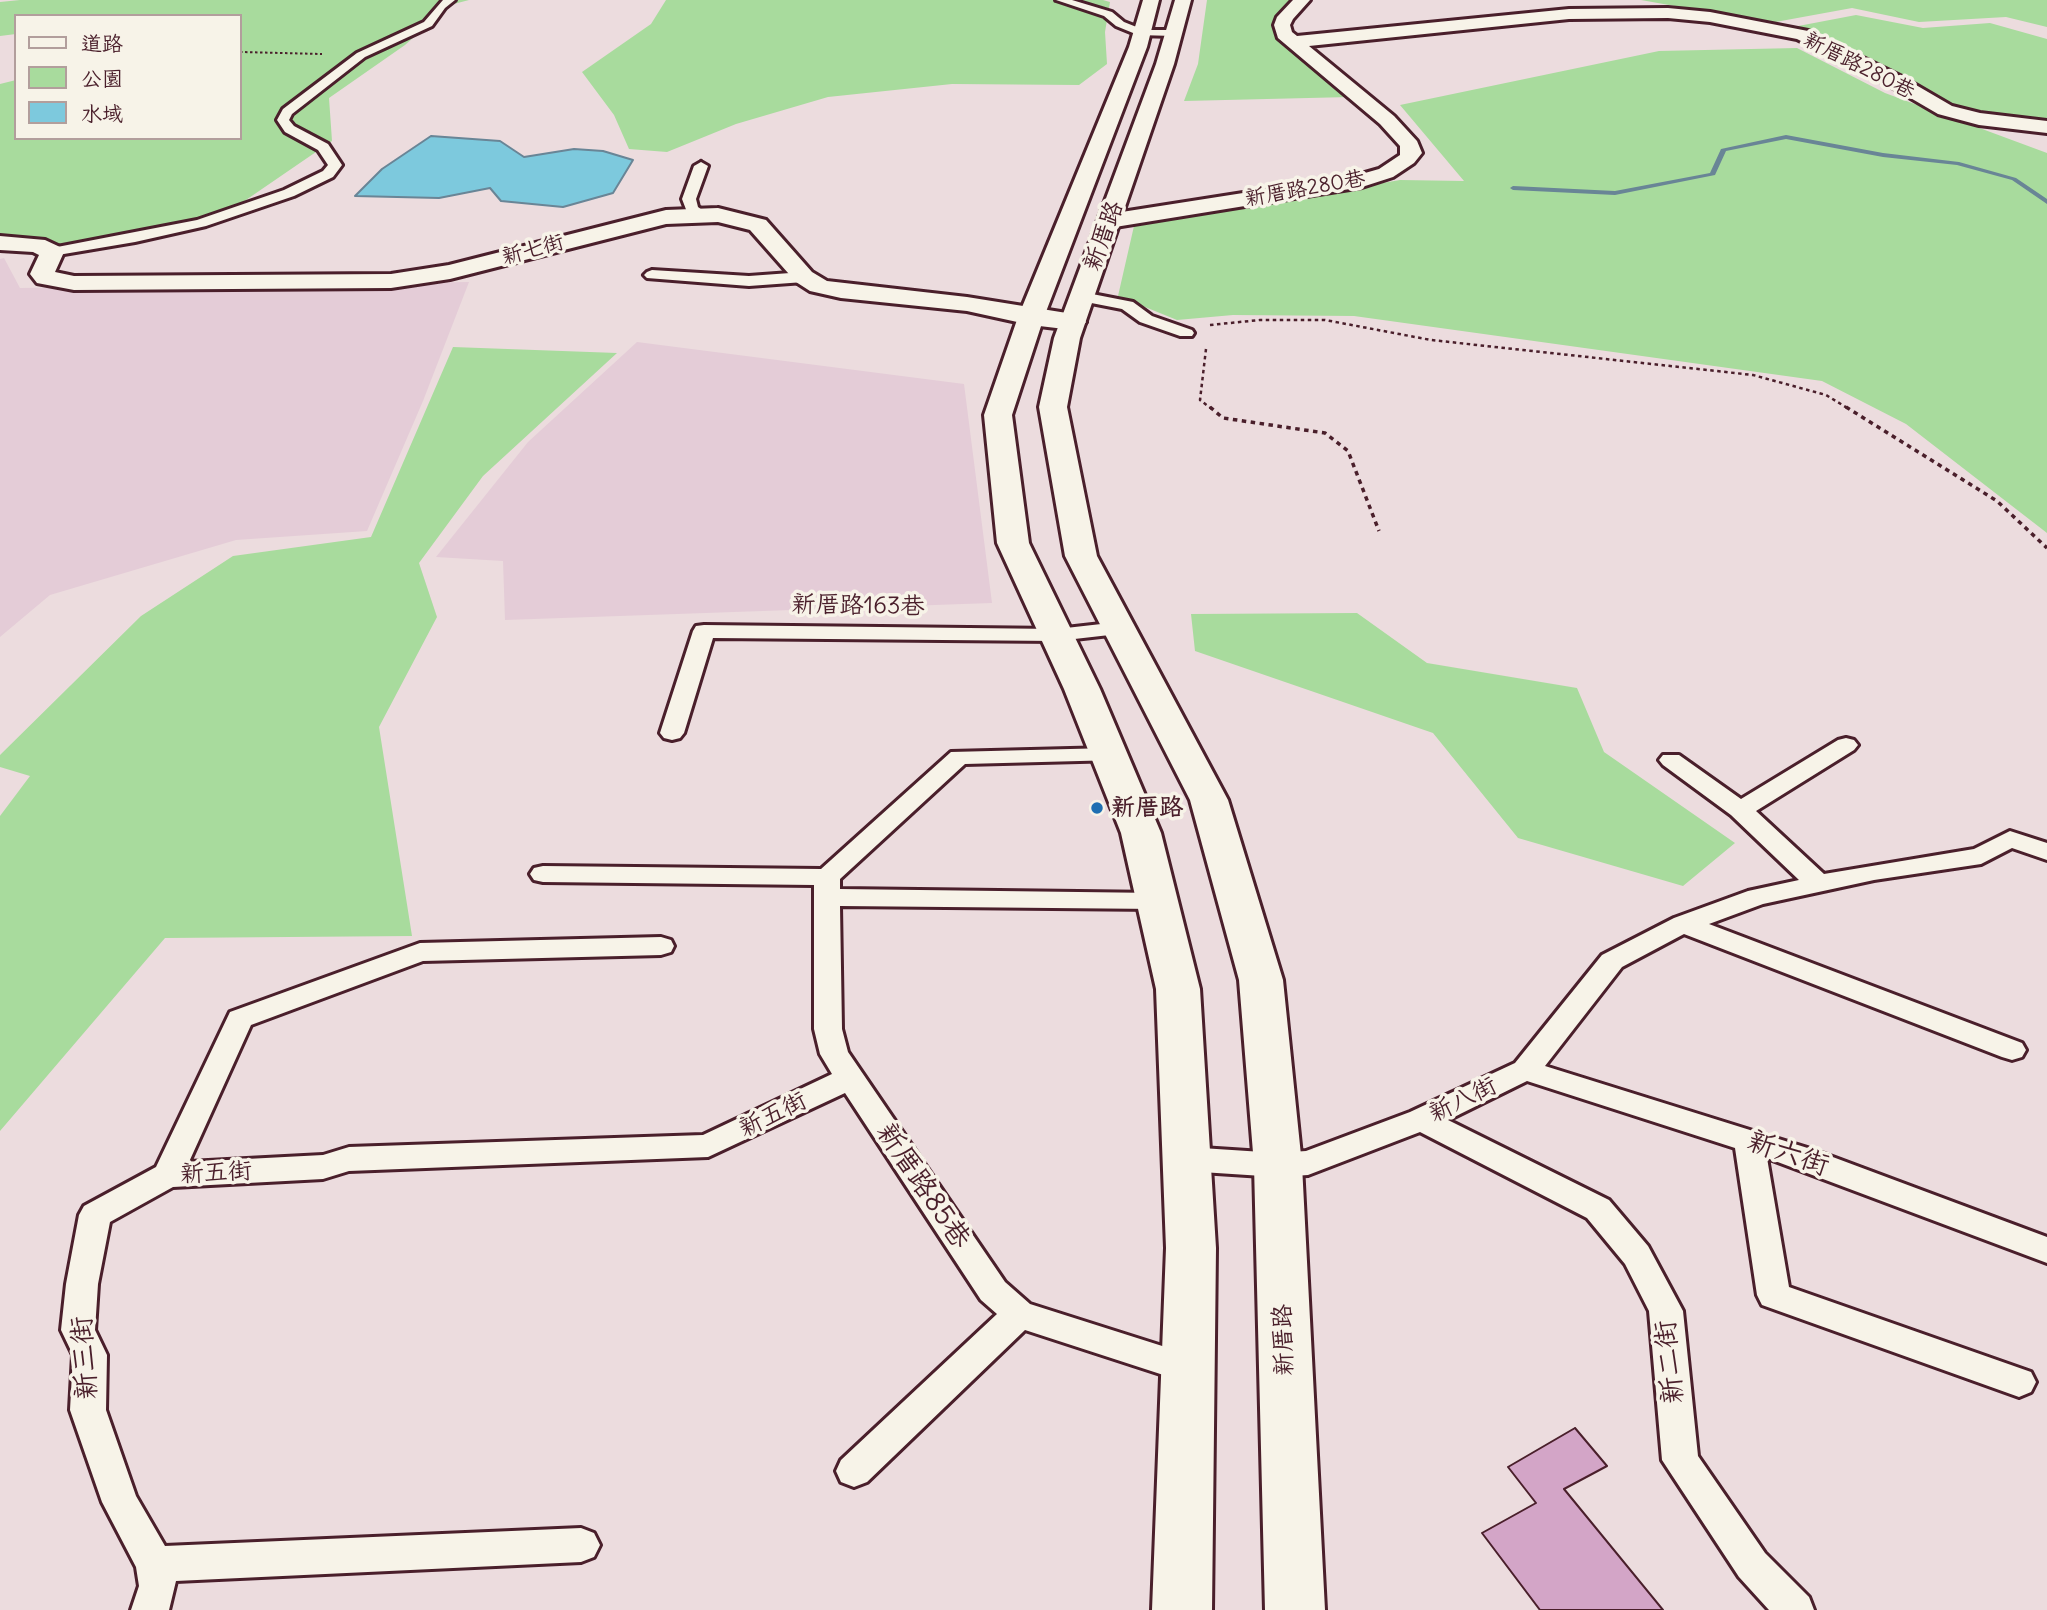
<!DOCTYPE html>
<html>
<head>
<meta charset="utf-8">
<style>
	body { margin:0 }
	#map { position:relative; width:2047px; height:1610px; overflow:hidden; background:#ecdcde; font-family:Delius,"LXGW WenKai TC",sans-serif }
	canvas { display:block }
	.legend { position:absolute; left:14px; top:14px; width:228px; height:126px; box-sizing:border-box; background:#f7f3e8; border:2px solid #b29e9c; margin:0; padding:9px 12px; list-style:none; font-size:21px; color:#4a1f2b }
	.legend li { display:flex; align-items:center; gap:14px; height:35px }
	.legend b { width:35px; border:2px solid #b29e9c }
</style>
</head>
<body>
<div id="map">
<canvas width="2047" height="1610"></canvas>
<ul class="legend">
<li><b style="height:9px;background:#f7f3e8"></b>道路</li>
<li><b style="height:19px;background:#a8db9d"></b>公園</li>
<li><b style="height:19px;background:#7dc9dd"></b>水域</li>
</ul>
</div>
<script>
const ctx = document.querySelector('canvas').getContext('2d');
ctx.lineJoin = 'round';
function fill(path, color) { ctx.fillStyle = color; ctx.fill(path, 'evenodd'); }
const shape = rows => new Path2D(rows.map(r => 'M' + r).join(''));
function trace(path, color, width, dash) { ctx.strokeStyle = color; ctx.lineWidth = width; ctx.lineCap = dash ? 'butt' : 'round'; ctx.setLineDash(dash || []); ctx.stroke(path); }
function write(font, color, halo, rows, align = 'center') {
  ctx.font = font + ' Delius,"LXGW WenKai TC",sans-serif'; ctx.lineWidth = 7; ctx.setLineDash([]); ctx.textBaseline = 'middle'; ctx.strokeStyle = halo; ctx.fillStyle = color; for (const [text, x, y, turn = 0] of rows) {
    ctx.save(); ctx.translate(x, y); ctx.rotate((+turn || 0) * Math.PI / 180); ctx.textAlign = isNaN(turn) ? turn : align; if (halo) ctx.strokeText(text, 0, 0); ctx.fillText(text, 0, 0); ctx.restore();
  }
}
const built = shape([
	[4,258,20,288,469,282,423,401,367,531,236,540,50,595,0,637,0,259],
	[637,342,964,384,992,603,505,620,503,561,436,557,528,442]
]);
const green = shape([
	[20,0,469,0,450,5,405,45,329,98,332,141,208,226,37,247,0,248,0,84,16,80,16,138,240,138,240,16,16,16,16,34,0,36,0,2],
	[666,0,1103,0,1110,2,1105,32,1107,64,1079,85,952,84,828,97,736,124,667,152,629,149,614,115,582,72,651,24],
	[1207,0,1298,0,1282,36,1350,97,1184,101,1198,64],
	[1641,0,2047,0,2047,27,2006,17,1919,22,1852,8,1770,23],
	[1856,15,1923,28,1990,23,2047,39,2047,127,1979,119,1799,34,1793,27],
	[1797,48,1885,93,2047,153,2047,533,1906,424,1822,381,1354,316,1233,315,1177,320,1118,296,1134,226,1400,180,1464,181,1400,105,1659,51],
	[453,347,617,353,483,476,419,563,437,617,379,727,412,936,165,938,0,1131,0,816,30,776,0,767,0,755,141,616,233,556,371,537],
	[1357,613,1427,663,1577,688,1604,752,1735,843,1683,886,1518,838,1433,733,1195,651,1191,614]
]);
const water = shape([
	[431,136,500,141,524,157,574,149,603,151,633,160,613,193,563,207,501,201,490,188,439,198,355,196,382,169,431,136]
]);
const stream = shape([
	[1786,135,1883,153,1959,162,2016,178,2047,199,2047,204,2012,180,1957,165,1883,157,1786,139,1726,151,1715,175,1615,195,1513,190,1510,188,1513,186,1615,191,1710,173,1721,149,1786,135]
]);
const building = shape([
	[1575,1428,1607,1466,1564,1489,1663,1610,1540,1610,1482,1533,1536,1503,1508,1467,1575,1428]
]);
const pathFar2 = shape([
	[240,52,322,54]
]);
const pathFar1 = shape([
	[1210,325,1260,320,1325,320,1431,340,1753,375,1826,395,1849,409],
	[1206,349,1200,400,1212,409]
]);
const path = shape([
	[1210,407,1223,418,1325,433,1348,451,1379,531],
	[1846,407,1997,501,2047,548]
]);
const lane = shape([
	[443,0,455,0,445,8,432,26,365,57,292,114,289,120,294,126,328,144,342,165,333,177,294,196,206,226,135,242,52,256,45,252,52,248,197,220,284,190,323,171,328,165,318,150,285,132,277,120,283,109,357,53,424,22,443,0],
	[1056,0,1072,0,1112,12,1124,22,1144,30,1174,30,1179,33,1174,36,1138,35,1116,26,1104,16,1056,0],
	[701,162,708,166,696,199,698,207,709,215,702,219,687,212,682,199,694,166,701,162],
	[652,270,749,276,804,272,812,277,804,282,749,286,647,278,644,275,647,272,652,270],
	[1082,292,1133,302,1152,316,1192,330,1194,333,1192,336,1180,336,1140,322,1122,309,1076,300,1074,297,1082,292],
	[1119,622,1127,623,1130,628,1127,633,1057,641,713,638,684,733,680,738,672,740,664,738,660,733,693,631,696,626,704,625,1057,629,1119,622],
	[1846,738,1854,740,1858,745,1854,750,1756,811,1824,874,1974,849,2010,831,2047,843,2047,860,2012,848,1981,864,1874,880,1763,904,1709,924,2022,1043,2026,1050,2022,1057,2012,1060,2002,1057,1684,934,1622,967,1545,1066,1814,1150,2047,1237,2047,1263,1767,1158,1789,1287,2031,1372,2036,1382,2031,1392,2019,1397,1762,1305,1757,1295,1735,1148,1527,1081,1448,1120,1609,1200,1648,1246,1683,1311,1698,1456,1765,1553,1809,1597,1814,1610,1769,1610,1739,1577,1662,1460,1649,1311,1625,1264,1587,1218,1420,1132,1308,1175,1278,1177,1186,1171,1175,1167,1171,1159,1175,1151,1186,1147,1278,1153,1306,1151,1410,1112,1515,1063,1602,955,1674,918,1748,891,1799,880,1731,815,1663,765,1659,760,1663,755,1679,755,1741,799,1838,740,1846,738],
	[1110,748,1118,750,1122,755,1118,760,965,764,840,879,840,889,1158,893,1167,895,1171,901,1167,907,1158,909,840,906,842,1029,848,1052,1005,1282,1030,1304,1200,1358,1205,1368,1200,1378,1188,1383,1025,1330,867,1482,854,1487,841,1482,836,1471,841,1460,997,1314,981,1300,845,1093,708,1157,349,1171,323,1179,173,1187,110,1222,98,1284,95,1330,107,1355,106,1410,136,1496,165,1546,581,1528,594,1533,600,1545,594,1557,581,1562,176,1581,169,1610,131,1610,139,1586,136,1567,102,1502,70,1410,73,1355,61,1330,66,1284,79,1215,84,1206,156,1167,230,1012,420,943,661,937,671,940,674,946,671,952,661,955,423,961,251,1025,189,1162,323,1155,349,1147,703,1135,832,1074,820,1054,814,1029,814,885,543,882,534,880,530,874,534,868,543,866,821,869,951,752,1110,748]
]);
const street = shape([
	[1293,0,1310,0,1293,19,1290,25,1292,32,1297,36,1569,9,1668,8,1710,12,1808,31,1904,78,1952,106,1980,113,2047,121,2047,133,1979,125,1938,114,1890,86,1797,39,1710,22,1668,18,1569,19,1309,46,1394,116,1417,141,1422,153,1414,163,1393,177,1362,187,1109,228,1101,226,1098,221,1101,216,1109,214,1358,175,1379,169,1400,155,1400,146,1380,124,1278,38,1274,25,1277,17,1293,0],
	[718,208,766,220,812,272,827,281,967,297,1073,314,1082,317,1086,322,1082,327,1073,330,1031,325,967,311,841,298,810,291,796,282,750,230,718,222,666,224,450,279,391,288,74,290,37,283,30,274,39,255,33,252,0,250,0,236,45,240,60,247,64,252,55,272,74,276,391,274,449,265,666,210,718,208]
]);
const secondary = shape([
	[1143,0,1159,0,1147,47,1044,317,1012,415,1029,543,1100,689,1161,833,1200,989,1216,1248,1212,1610,1152,1610,1166,1248,1156,989,1121,833,1064,689,997,543,984,415,1018,317,1129,47,1143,0],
	[1175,0,1191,0,1174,64,1080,338,1067,407,1097,556,1228,800,1283,980,1302,1165,1325,1610,1265,1610,1254,1165,1239,980,1190,800,1065,556,1039,407,1054,338,1156,64,1175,0]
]);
const markers = [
	[1097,808,7,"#1f6fb2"]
];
const farStreetnames = [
	["新厝路280巷",1859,66,27],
	["新厝路280巷",1305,189,-10],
	["新七街",533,250,-15]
];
const streetNames = [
	["新厝路",1104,236,-70],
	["新厝路163巷",858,606,1],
	["新八街",1463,1100,-26],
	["新五街",773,1115,-26],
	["新五街",216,1173,-3],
	["新厝路",1284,1340,-92]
];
const poiNames = [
	["新厝路",1111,808]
];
const nearStreetnames = [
	["新六街",1788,1154,19],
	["新厝路85巷",923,1186,56],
	["新三街",85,1358,-94],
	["新二街",1670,1362,-96]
];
fill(built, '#e4ccd7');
fill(green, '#a8db9d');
fill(water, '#7dc9dd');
trace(water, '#698596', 2);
fill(stream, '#698596');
fill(building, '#d3a5c7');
trace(building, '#4a1f2b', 2);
trace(lane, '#4a1f2b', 6);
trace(street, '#4a1f2b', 6);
trace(secondary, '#4a1f2b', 6);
trace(pathFar2, '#4a1f2b', 2, [2.5, 2.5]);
trace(pathFar1, '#4a1f2b', 2.5, [3.5, 3.5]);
trace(path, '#4a1f2b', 3.5, [4.5, 4.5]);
fill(lane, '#f7f3e8');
fill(street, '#f7f3e8');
fill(secondary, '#f7f3e8');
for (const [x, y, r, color] of markers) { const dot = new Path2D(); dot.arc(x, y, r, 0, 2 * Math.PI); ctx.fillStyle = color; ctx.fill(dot); trace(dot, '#f7f3e8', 2.5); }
write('21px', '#4a1f2b', '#f7f3e8', farStreetnames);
write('24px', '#4a1f2b', '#f7f3e8', streetNames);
write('bold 24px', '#4a1f2b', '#f7f3e8', poiNames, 'left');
write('28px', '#4a1f2b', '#f7f3e8', nearStreetnames);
</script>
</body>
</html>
